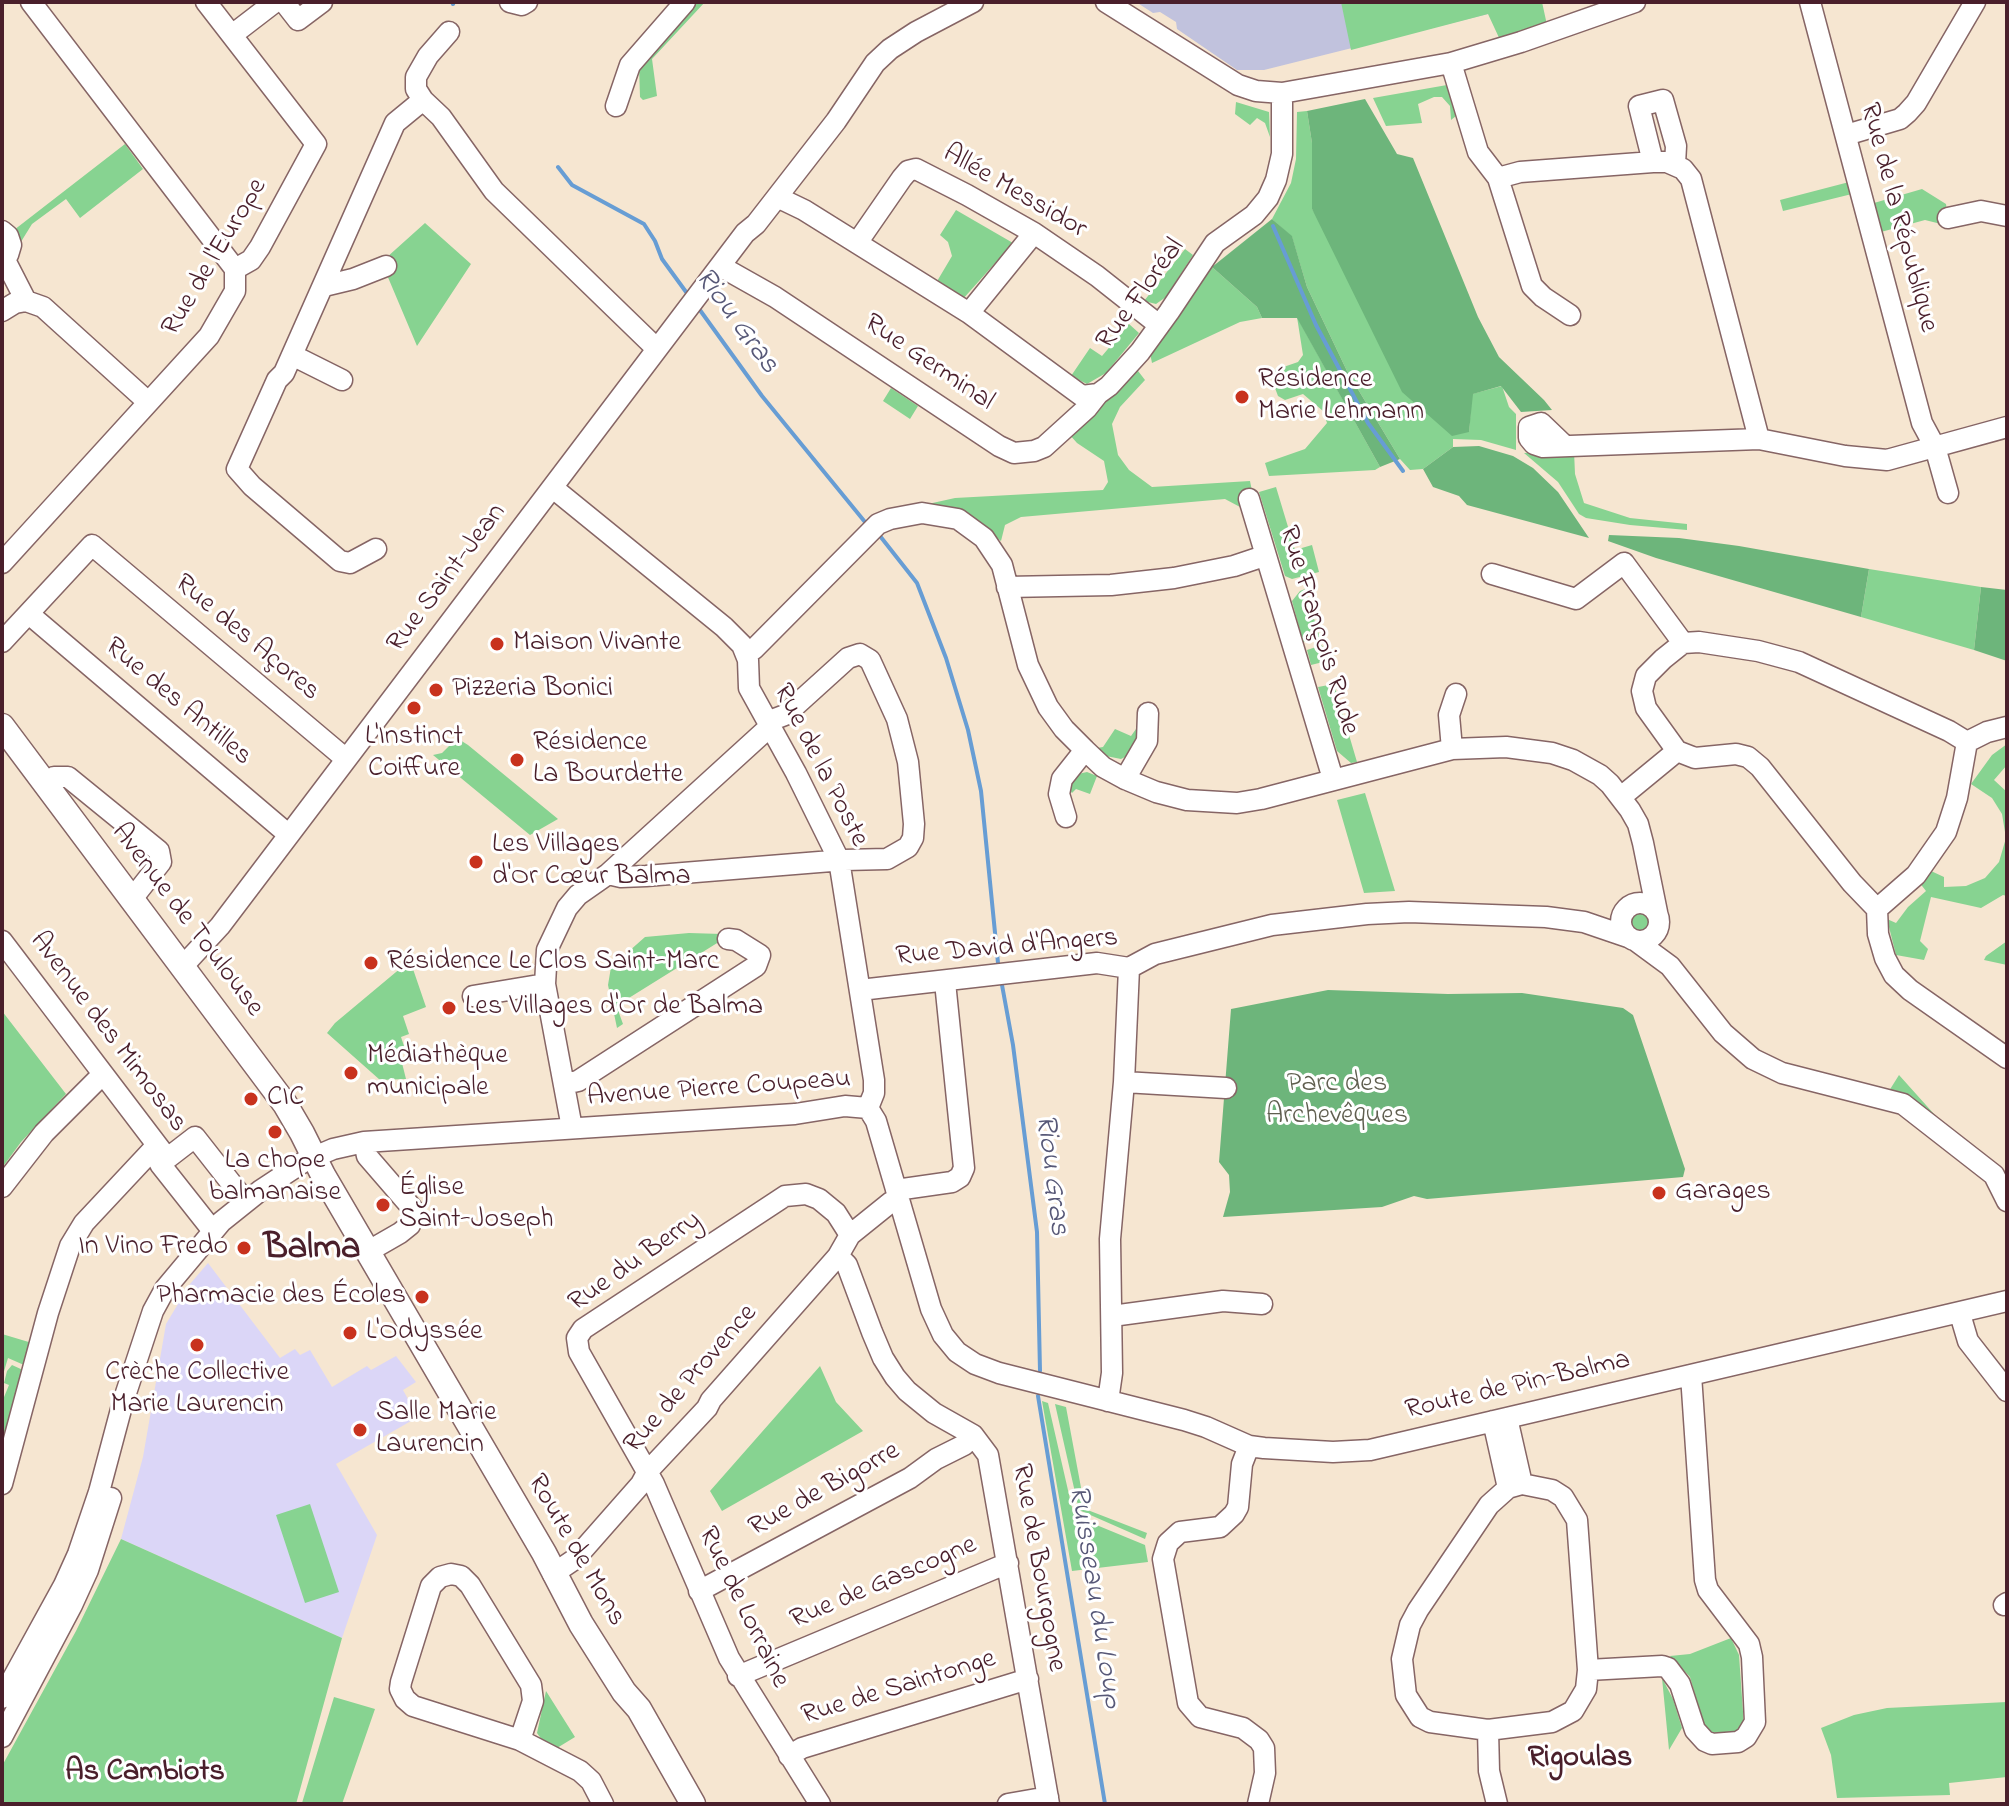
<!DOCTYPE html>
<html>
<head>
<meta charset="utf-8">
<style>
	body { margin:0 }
	#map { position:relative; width:2009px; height:1806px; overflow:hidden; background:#f6e6d1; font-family:"Indie Flower",sans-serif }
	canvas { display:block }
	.frame { position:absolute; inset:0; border:4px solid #4a1f2b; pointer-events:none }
</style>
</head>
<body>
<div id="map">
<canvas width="2009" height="1806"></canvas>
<div class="frame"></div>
</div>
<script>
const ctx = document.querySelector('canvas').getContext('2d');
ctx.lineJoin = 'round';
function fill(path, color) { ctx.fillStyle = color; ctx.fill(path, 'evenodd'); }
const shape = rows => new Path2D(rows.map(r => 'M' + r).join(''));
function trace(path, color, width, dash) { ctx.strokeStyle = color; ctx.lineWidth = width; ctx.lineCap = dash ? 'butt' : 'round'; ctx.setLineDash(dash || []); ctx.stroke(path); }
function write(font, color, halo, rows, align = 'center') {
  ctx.font = font + ' "Indie Flower",sans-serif'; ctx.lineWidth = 6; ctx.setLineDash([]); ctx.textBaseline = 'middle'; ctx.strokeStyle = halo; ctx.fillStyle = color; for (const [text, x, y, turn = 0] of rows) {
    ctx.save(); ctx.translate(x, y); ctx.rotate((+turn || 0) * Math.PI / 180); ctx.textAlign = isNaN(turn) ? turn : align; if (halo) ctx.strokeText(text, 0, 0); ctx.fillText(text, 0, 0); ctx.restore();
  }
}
const built = shape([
	[208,1263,280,1358,295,1349,300,1355,310,1350,332,1387,367,1366,371,1370,396,1356,416,1382,403,1390,418,1417,336,1464,377,1535,342,1638,121,1539,143,1457,166,1324,190,1284]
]);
const industrial = shape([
	[1136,2,1486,2,1488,14,1264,70,1237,70,1177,29,1176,22,1160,12,1153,13]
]);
const green = shape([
	[695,2,705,2,652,59,657,96,643,100,640,97,639,65],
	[1341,2,1542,2,1547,25,1501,42,1488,14,1351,50],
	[1447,85,1456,116,1451,120,1450,106,1442,97,1434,97,1418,104,1422,123,1386,126,1373,98],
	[1236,102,1269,112,1270,137,1265,123,1257,118,1250,125,1235,114],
	[1307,111,1312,143,1312,209,1469,432,1472,394,1502,386,1509,407,1516,414,1516,450,1481,440,1453,439,1453,447,1423,469,1410,470,1400,459,1347,371,1307,287,1292,237,1272,219,1291,183,1296,159,1297,112],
	[125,144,143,169,80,218,66,199,32,224,19,245,14,230],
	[1853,181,1856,193,1783,211,1780,200],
	[1922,189,1946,204,1947,212,1941,224,1925,220,1881,232,1874,203],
	[956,210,1013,243,962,300,936,283,952,256,948,242,940,235],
	[425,223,471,264,417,346,387,275,386,258],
	[1185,249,1193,255,1166,297,1156,304,1144,301],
	[1212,267,1257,307,1262,318,1240,322,1152,363,1150,353],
	[1297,317,1380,467,1375,470,1269,476,1265,463,1305,449,1327,423,1323,411,1303,394,1285,400,1278,396,1269,372,1298,362,1303,355],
	[1129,324,1139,333,1106,373,1087,384,1071,376,1090,348,1102,356],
	[1135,367,1145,380,1120,407,1112,424,1118,455,1129,470,1152,487,1250,481,1253,496,1242,498,1240,507,1225,499,1021,517,1005,525,1001,541,976,521,928,504,955,498,1103,490,1108,482,1104,461,1077,443,1069,434],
	[891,388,918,406,910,419,883,401],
	[1574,451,1575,474,1584,503,1630,518,1687,524,1687,530,1630,525,1586,518,1579,514,1558,482,1524,453],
	[1276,487,1295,550,1312,545,1319,572,1292,579,1285,576,1259,492],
	[1869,569,1981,587,1974,650,1861,617],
	[1305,589,1320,638,1303,642,1292,601,1300,591],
	[1322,645,1327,661,1311,665,1307,650],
	[1334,684,1357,762,1351,763,1337,751,1318,687],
	[1115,729,1131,736,1136,729,1141,735,1129,755,1121,759,1106,756,1097,748,1103,747],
	[460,740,468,745,558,819,530,835,433,755,442,753,451,744],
	[2007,744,2007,765,1994,780,2007,792,2007,896,2003,895,1981,908,1931,897,1920,941,1928,949,1924,960,1896,955,1887,919,1896,923,1908,907,1926,891,1919,882,1931,871,1944,877,1944,887,1966,886,1985,878,1999,862,2006,838,2002,814,1992,798,1971,784,1992,755],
	[1087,772,1097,776,1090,794,1076,789,1072,793,1067,787,1078,774],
	[1365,793,1395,891,1364,893,1337,800],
	'1627 922a13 13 0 1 1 26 0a13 13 0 1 1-26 0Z',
	[689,933,722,934,722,940,624,1001,619,1013,623,1024,617,1028,608,985,611,967,645,937],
	[2007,941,2007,965,1984,960,1986,956],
	[408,962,413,969,426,1007,403,1016,409,1034,401,1037,406,1052,400,1055,406,1079,380,1080,327,1033,335,1023],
	[2,1011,66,1094,21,1142,2,1168],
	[1899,1075,1934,1114,1970,1148,1889,1091],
	[2,1334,32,1343,24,1365,8,1358,2,1378],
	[12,1365,23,1370,3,1440,2,1402,9,1385,4,1383,7,1371],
	[820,1366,836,1402,863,1431,722,1511,710,1491],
	[1042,1401,1048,1403,1073,1512,1077,1517,1145,1545,1148,1562,1072,1571],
	[1055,1404,1066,1407,1085,1509,1147,1533,1145,1539,1079,1510],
	[310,1504,339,1592,305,1603,276,1515],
	[121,1539,342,1638,296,1804,2,1804,2,1766,76,1631],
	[1731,1638,1739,1655,1744,1726,1734,1732,1713,1733,1704,1726,1690,1677,1670,1656,1690,1654],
	[1662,1678,1673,1699,1682,1728,1669,1750],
	[546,1691,575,1737,557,1748,542,1740,537,1733],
	[334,1697,375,1709,342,1804,305,1804,302,1803],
	[2007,1702,2007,1777,1949,1783,1950,1795,1837,1798,1831,1755,1821,1728,1854,1715,1887,1708]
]);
const forest = shape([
	[1365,99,1397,154,1413,158,1478,317,1499,357,1544,400,1552,410,1521,412,1501,386,1473,394,1469,432,1452,436,1402,392,1312,209,1312,143,1307,111],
	[1272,219,1292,236,1307,287,1347,371,1400,459,1380,467,1297,318,1262,318,1257,307,1212,267],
	[1479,446,1513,456,1533,468,1558,492,1589,538,1467,505,1459,496,1433,487,1423,469,1453,447],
	[1609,535,1679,538,1739,546,1869,569,1861,617,1656,558,1608,541],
	[1981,587,2007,590,2007,661,1974,650],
	[1328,990,1448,994,1522,993,1623,1008,1633,1015,1685,1169,1683,1177,1427,1199,1414,1196,1382,1207,1223,1217,1230,1192,1229,1175,1219,1162,1231,1009]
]);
const stream = shape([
	[452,2,453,4],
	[558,167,572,185,644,224,655,241,662,259,689,296],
	[1273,226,1316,325,1368,423,1403,471],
	[697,306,762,396,865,522],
	[880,536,917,583,946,658,968,730,981,791,998,963],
	[1002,985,1013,1045,1037,1232,1040,1371],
	[1038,1396,1105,1804]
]);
const minor = shape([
	[31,2,235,269],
	[284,2,298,20,322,2],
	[510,2,522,5,527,2],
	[1106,2,1238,85,1256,91,1282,93,1451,63,1521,42,1635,2],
	[1810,2,1922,423,1935,447,1948,493],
	[232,35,275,2],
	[1451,63,1478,152,1498,178,1520,172,1653,162,1667,162,1683,169,1691,179,1759,439],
	[423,100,416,89,416,77,428,56,449,32],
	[616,106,630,65,685,2],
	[1846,135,1900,119,1907,113,1916,103,1975,2],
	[1653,162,1639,106,1663,100,1676,146,1675,164],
	[1498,178,1532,286,1543,297,1570,315],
	[777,197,804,210,969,313,1082,396,1098,394,1109,386,1140,352,1169,312,1215,243,1254,215,1268,198,1276,180,1282,154,1282,93],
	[1948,218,1981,211,2007,216],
	[2,231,8,236,11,245,8,255,2,259],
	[857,243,902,178,908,171,916,169,967,195,1034,233,1097,276,1159,325],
	[4,258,26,301],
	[720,266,775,297,999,446,1014,453,1034,451,1044,447,1087,408,1098,394],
	[324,286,353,279,386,266],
	[2,311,15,303,26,301,43,307,148,402],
	[969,313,1034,233],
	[292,355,342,380],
	[1565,446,1541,423,1529,427,1529,438,1534,444,1543,447,1759,439,1845,456,1887,460,2007,427],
	[553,488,724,627,742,645,748,660,749,688,796,773,839,860,874,1080,874,1093,868,1108],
	[1249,499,1333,779],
	[376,549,350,563,340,561,252,486,237,469,277,380,284,373,395,123,423,100,441,117,494,191,657,349],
	[2,563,209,336,235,291,235,269,251,260,260,247,316,144,206,2],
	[1492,574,1576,599,1624,563,1683,643],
	[1007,587,1111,585,1174,578,1234,566,1264,556],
	[29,614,289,835],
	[2,642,92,545,346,759],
	[746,653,754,649,878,524,890,519,922,513,958,519,984,538,1002,565,1028,665,1048,707,1064,729,1085,750,1103,767,1125,779,1156,792,1187,800,1237,803,1261,799,1452,749,1506,747,1552,753,1573,760,1600,775,1610,784,1630,810,1638,824,1643,843,1657,912],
	[2007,727,1987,732,1967,742,1949,731,1799,662,1758,651,1699,642,1683,643,1663,659,1646,676,1642,691,1646,708,1677,751,1695,758,1736,754,1748,757,1760,767,1852,883,1877,909,1878,934,1885,958,1894,975,1910,990,2007,1058],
	[1452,749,1449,715,1456,694],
	[1125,779,1147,741,1148,713],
	[46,784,54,777,68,777,159,851,161,862,132,899],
	[1621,797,1677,751],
	[1066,817,1059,794,1062,779,1085,750],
	'1621 922a19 19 0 1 1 38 0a19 19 0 1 1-38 0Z',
	[1877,909,1916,875,1946,832,1957,798,1967,742],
	[2,941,167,1158],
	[1636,941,1670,966,1723,1033,1753,1059,1782,1073,1903,1104,1994,1175,2007,1201],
	[183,966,220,926,745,233,756,224,836,121,875,63,890,49,916,32,973,2],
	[860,990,1097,963,1129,968,1155,954,1272,925,1367,914,1409,912,1546,917,1584,922,1628,937],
	[473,996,545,984],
	[1124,1082,1226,1088],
	[564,1084,578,1081,756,966,760,955,736,940,728,939],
	[572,1128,545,984,547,950,567,908,578,895,608,874,765,731,772,720,785,715,848,658,860,654,870,660,897,719,908,762,914,824,913,838,908,847,887,859,844,860,646,876,621,877,608,874],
	[364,1142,367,1156,412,1208,413,1217,410,1225,400,1233,367,1252],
	[2,1187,44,1133,103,1074],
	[896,1190,952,1182,960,1177,964,1168,945,982],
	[213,1231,160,1164,195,1137,246,1202],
	[838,1256,847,1265,872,1332,883,1358,895,1377,907,1391,934,1413,973,1435,988,1455,1049,1804],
	[1960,1314,1968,1341,2007,1391],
	[1112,1316,1223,1301,1262,1304],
	[1108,1401,1112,1373,1110,1239,1124,1082,1129,968],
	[1507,1418,1522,1484],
	[1493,1421,1508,1488],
	[1249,1446,1242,1464,1238,1507,1234,1514,1220,1527,1180,1532,1168,1543,1163,1559,1188,1703,1200,1717,1243,1728,1259,1740,1264,1748,1265,1773,1258,1804],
	[2,1484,48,1313,70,1246,84,1223,157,1145],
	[1522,1484,1552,1490,1563,1497,1577,1520,1588,1670,1586,1689,1573,1711,1552,1722,1488,1730,1430,1722,1420,1717,1406,1695,1402,1659,1410,1625,1418,1610,1489,1505,1508,1488,1522,1484],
	[553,1574,575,1559,641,1484,648,1471,707,1408,711,1400,838,1256,850,1235,891,1202,899,1199],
	[699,1591,910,1478,936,1459,964,1445,973,1435],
	[2004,1605,2007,1603],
	[1588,1670,1662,1666,1668,1668,1680,1684,1695,1730,1705,1741,1712,1744,1738,1742,1746,1737,1755,1722,1752,1657,1749,1644,1708,1590,1705,1580,1691,1375],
	[738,1676,1008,1563],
	[2,1698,64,1585,78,1554,99,1492,123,1402,153,1311,165,1289,221,1222,261,1190,305,1161,333,1149,364,1142,795,1114,845,1106,868,1108,876,1121,931,1309,943,1335,957,1352,975,1364,999,1373,1184,1420,1206,1427,1249,1446,1264,1448,1333,1452,1370,1450,2007,1301],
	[1488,1730,1489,1771,1497,1804],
	[2,1737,72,1605,88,1570,111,1498],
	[520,1740,533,1701,531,1685,470,1585,461,1576,451,1574,440,1577,431,1586,401,1682,400,1689,405,1699,413,1706,520,1740,580,1771,591,1781,603,1804],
	[789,1756,802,1748,1028,1679],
	[820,1804,729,1658,654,1484,579,1352,577,1338,583,1329,785,1196,806,1194,819,1199,836,1213,850,1235],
	[1008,1804,1048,1797]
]);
const major = shape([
	[2,726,285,1104,302,1133,323,1175,544,1553,581,1624,624,1692,639,1709,693,1804]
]);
const markers = [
	[1242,397,8,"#c8321e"],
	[497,644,8,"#c8321e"],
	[436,690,8,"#c8321e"],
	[414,708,8,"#c8321e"],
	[517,760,8,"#c8321e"],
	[476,862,8,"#c8321e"],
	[371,963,8,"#c8321e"],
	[449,1008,8,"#c8321e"],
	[351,1073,8,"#c8321e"],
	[251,1099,8,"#c8321e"],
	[275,1132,8,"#c8321e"],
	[1659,1193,8,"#c8321e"],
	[383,1205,8,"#c8321e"],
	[244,1248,8,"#c8321e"],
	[422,1297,8,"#c8321e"],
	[350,1333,8,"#c8321e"],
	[197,1345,8,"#c8321e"],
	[360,1430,8,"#c8321e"]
];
const streetNames = [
	["Allée Messidor",1014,193,30],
	["Rue de la République",1897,218,75],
	["Rue de l'Europe",216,258,-59],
	["Rue Floréal",1142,295,-54],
	["Rue Germinal",928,364,34],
	["Rue Saint-Jean",448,579,-53],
	["Rue François Rude",1317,631,73],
	["Rue des Açores",246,639,40],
	["Rue des Antilles",177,703,40],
	["Rue de la Poste",819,766,63],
	["Avenue de Toulouse",186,921,53],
	["Rue David d'Angers",1007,949,-5],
	["Avenue des Mimosas",107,1033,53],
	["Avenue Pierre Coupeau",719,1090,-4],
	["Rue du Berry",636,1263,-35],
	["Rue de Provence",692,1380,-49],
	["Route de Pin-Balma",1518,1387,-13],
	["Rue de Bigorre",825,1491,-29],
	["Route de Mons",575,1551,60],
	["Rue de Bourgogne",1037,1568,80],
	["Rue de Gascogne",884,1584,-23],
	["Rue de Lorraine",742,1608,64],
	["Rue de Saintonge",899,1689,-17]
];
const poiNames = [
	["Résidence",1258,381],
	["Marie Lehmann",1258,413],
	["Maison Vivante",513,644],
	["Pizzeria Bonici",452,690],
	["L'Instinct",414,738,"center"],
	["Coiffure",414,770,"center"],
	["Résidence",533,744],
	["La Bourdette",533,776],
	["Les Villages",492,846],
	["d'Or Cœur Balma",492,878],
	["Résidence Le Clos Saint-Marc",387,963],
	["Les Villages d'Or de Balma",465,1008],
	["Médiathèque",367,1057],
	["municipale",367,1089],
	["CIC",267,1099],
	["La chope",275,1162,"center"],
	["balmanaise",275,1194,"center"],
	["Église",399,1189],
	["Saint-Joseph",399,1221],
	["Garages",1675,1193],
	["In Vino Fredo",228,1248,"right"],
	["Pharmacie des Écoles",406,1297,"right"],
	["L'Odyssée",366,1333],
	["Crèche Collective",197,1374,"center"],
	["Marie Laurencin",197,1406,"center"],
	["Salle Marie",376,1414],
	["Laurencin",376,1446]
];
const parkNames = [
	["Parc des",1337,1085],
	["Archevêques",1337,1117]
];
const waterNames = [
	["Riou Gras",735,322,54],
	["Riou Gras",1050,1175,83],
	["Ruisseau du Loup",1093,1597,81]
];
const neighbourhoodNames = [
	["Rigoulas",1580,1760],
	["As Cambiots",145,1774]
];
const districtNames = [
	["Balma",312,1251]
];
fill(built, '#dbd6f7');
fill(industrial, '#c1c2dd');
fill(green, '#87d391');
fill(forest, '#6db57b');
trace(stream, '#679dd4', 4);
trace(minor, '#866565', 23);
trace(major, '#866565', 27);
trace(minor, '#fff', 20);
trace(major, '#fff', 24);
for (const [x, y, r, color] of markers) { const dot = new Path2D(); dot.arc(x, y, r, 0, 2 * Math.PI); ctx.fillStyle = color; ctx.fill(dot); trace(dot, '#fff', 3); }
write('28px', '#4a1f2b', '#fff', streetNames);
write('28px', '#4a1f2b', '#fff', poiNames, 'left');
write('28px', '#5f5e4f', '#fff', parkNames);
write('italic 30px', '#575877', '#fff', waterNames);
write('bold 30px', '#4a1f2b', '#fff', neighbourhoodNames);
write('bold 36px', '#4a1f2b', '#fff', districtNames);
</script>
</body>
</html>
